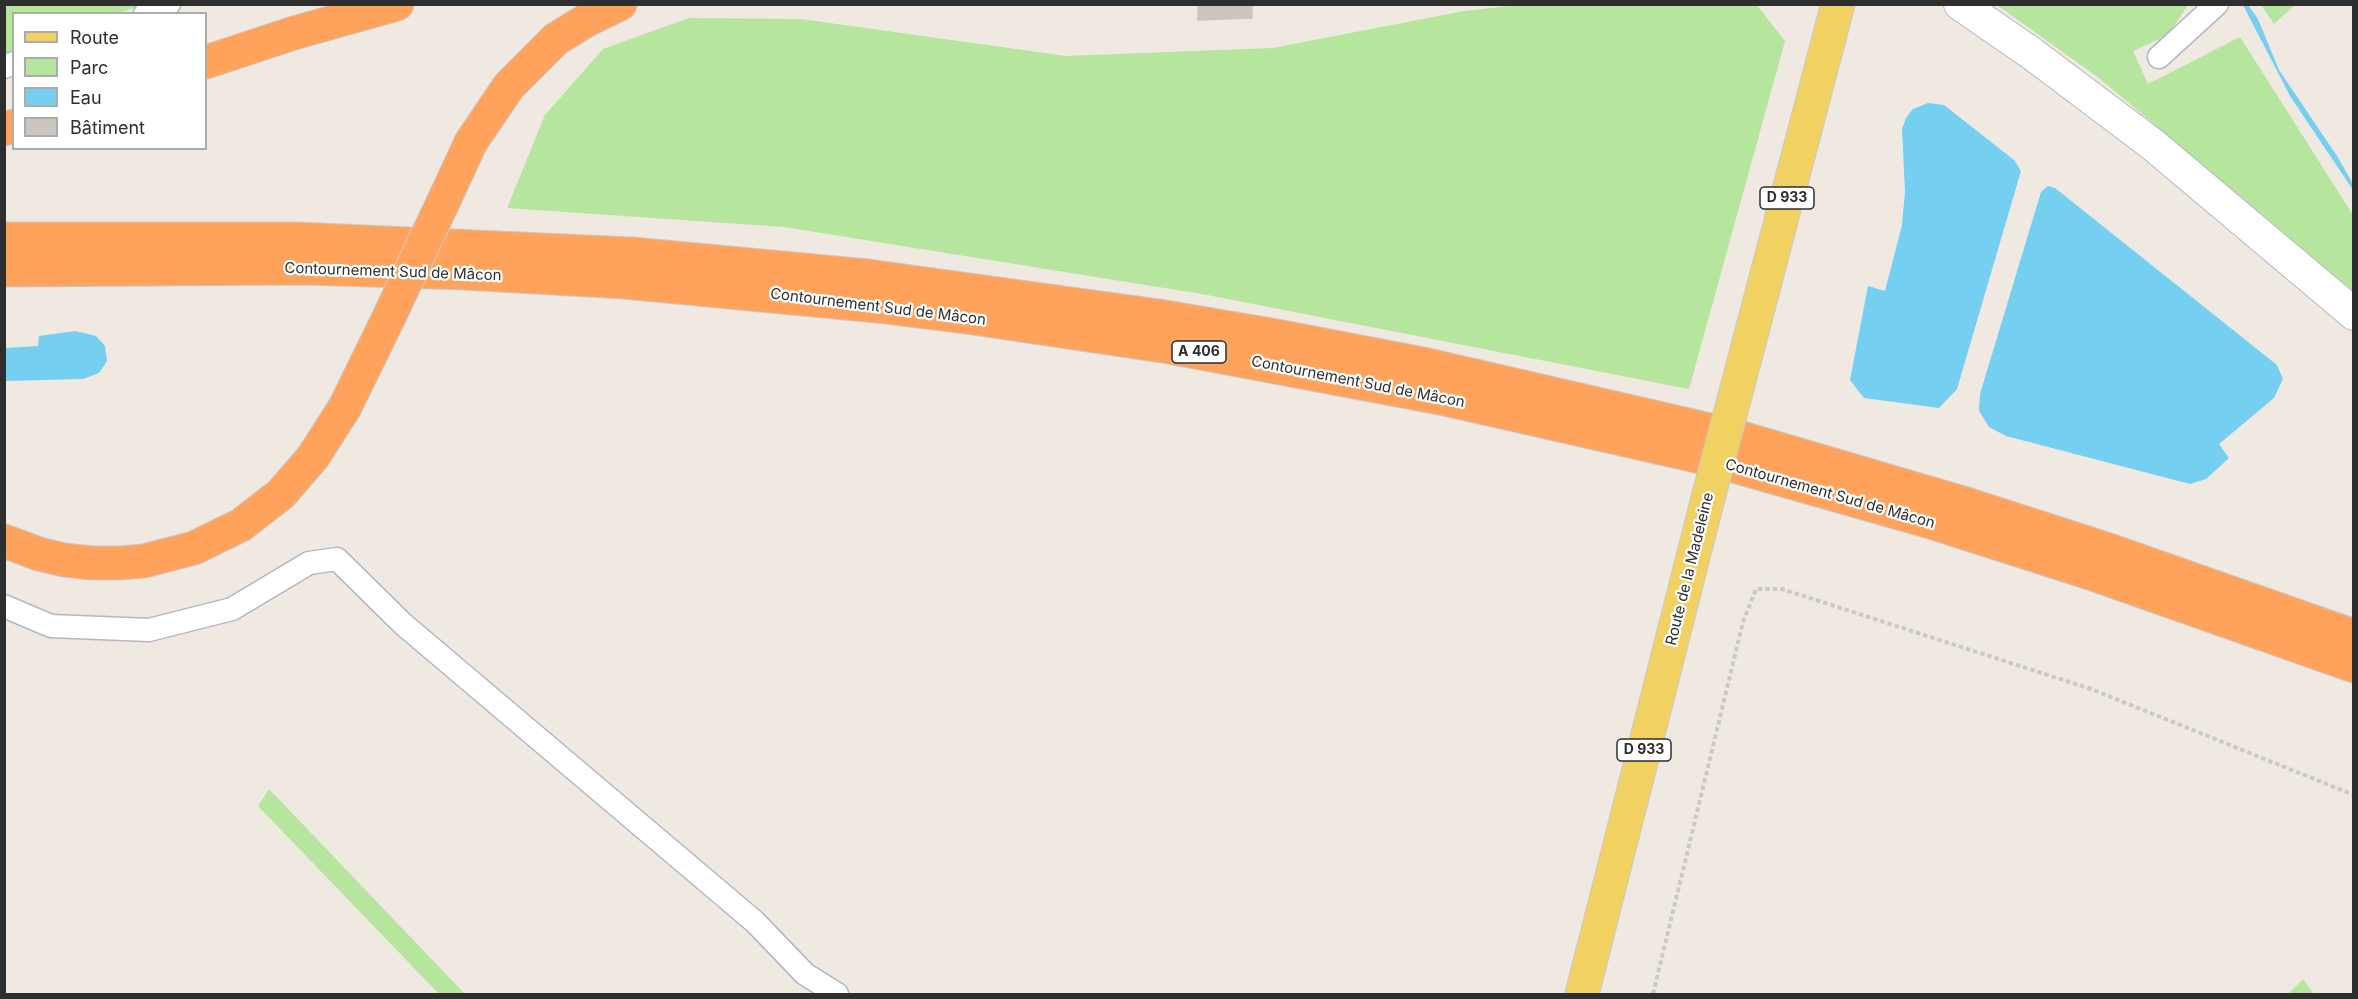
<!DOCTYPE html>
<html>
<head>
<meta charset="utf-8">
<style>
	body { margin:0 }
	#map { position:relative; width:2358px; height:999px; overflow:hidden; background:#efe9e1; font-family:Inter,sans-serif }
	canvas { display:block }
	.frame { position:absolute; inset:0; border:6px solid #2e2e2e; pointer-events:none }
	.legend { position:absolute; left:12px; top:12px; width:195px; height:138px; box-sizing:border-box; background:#fff; border:2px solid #ababab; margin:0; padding:8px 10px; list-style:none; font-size:18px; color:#2e2e2e }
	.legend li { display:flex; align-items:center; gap:12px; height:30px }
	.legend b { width:30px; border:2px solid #ababab }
</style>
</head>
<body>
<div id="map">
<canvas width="2358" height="999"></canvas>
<div class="frame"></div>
<ul class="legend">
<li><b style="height:8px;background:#f2d163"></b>Route</li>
<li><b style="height:16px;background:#b6e59e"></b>Parc</li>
<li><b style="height:16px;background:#75cff0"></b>Eau</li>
<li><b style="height:16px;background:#cbc7bf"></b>Bâtiment</li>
</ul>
</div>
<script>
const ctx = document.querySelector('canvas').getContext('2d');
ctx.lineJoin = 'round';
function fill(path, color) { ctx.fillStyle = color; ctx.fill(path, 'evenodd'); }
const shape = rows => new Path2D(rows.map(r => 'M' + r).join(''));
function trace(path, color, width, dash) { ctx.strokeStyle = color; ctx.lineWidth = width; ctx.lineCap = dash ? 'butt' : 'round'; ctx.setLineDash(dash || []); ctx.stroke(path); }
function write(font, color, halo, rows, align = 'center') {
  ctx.font = font + ' Inter,sans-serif'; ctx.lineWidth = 4.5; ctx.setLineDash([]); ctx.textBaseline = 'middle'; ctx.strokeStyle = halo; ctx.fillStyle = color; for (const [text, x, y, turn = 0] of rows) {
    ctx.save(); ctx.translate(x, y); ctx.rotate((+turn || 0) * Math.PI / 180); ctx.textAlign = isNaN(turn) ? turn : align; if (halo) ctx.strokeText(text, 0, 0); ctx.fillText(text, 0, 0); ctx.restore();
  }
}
const green = shape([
	[1756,4,1785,41,1689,389,1202,294,784,227,507,208,545,115,603,49,689,18,801,19,1066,56,1273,48,1464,11,1519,5],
	[5,5,143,5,119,13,14,14,13,53,5,56],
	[1997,5,2188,5,2168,35,2133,51,2148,84,2240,37,2353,215,2353,291,2099,78],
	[2261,5,2295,5,2274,24],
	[269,789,465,994,439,994,258,806],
	[2303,979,2314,994,2288,994]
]);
const water = shape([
	[2243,5,2248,5,2258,19,2279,70,2337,156,2353,184,2353,190,2290,96],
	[1928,103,1944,105,2014,160,2021,171,1957,389,1939,408,1864,398,1850,380,1868,286,1885,291,1902,225,1905,192,1902,129,1906,118,1913,109],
	[2048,186,2055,188,2277,365,2283,379,2274,398,2219,444,2229,458,2206,479,2190,484,2006,436,1989,427,1979,411,1980,394,2041,192],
	[75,331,96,336,105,346,107,361,99,373,83,379,5,381,5,348,38,346,39,336]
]);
const building = shape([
	[1198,4,1252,4,1252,18,1198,20,1198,4]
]);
const path = shape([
	[1653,994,1743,622,1756,589,1782,589,2091,689,2354,795]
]);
const street = shape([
	[145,14,169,4],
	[2159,57,2217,4],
	[4,67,14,63],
	[4,606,51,626,149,630,232,609,309,563,337,559,403,624,755,922,805,974,837,994]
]);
const secondary = shape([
	[1960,4,2031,53,2152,144,2354,314]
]);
const primary = shape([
	[1736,392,1838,4],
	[1582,994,1706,506]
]);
const highway = shape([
	[206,62,294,33,397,4],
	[4,129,14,126],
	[446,196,471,142,509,86,556,39,587,20,620,4],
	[4,239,297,239,632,254,868,276,1159,316,1277,336,1428,365,1732,435,1963,503,2112,551,2354,636],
	[4,270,305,268,463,273,624,282,877,306,973,318,1169,347,1440,398,1709,459,1937,524,2087,572,2354,666],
	[4,541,39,554,64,560,92,563,119,563,144,561,194,548,241,525,281,494,313,457,345,407,390,315]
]);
const primaryBridge = shape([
	[1706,506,1736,392]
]);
const highwayBridge = shape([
	[390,315,446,196]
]);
const shields = [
	[1787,198,54],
	[1199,352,54],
	[1644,750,54]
];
const shieldNames = [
	["D 933",1787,198],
	["A 406",1199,352],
	["D 933",1644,750]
];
const streetNames = [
	["Contournement Sud de Mâcon",393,272,2],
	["Contournement Sud de Mâcon",878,307,7],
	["Contournement Sud de Mâcon",1358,382,11],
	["Contournement Sud de Mâcon",1830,494,16],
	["Route de la Madeleine",1690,569,-76]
];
fill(green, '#b6e59e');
fill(water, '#75cff0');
fill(building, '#cbc7bf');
trace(building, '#cbc5ba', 1.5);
trace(street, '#b4b7c1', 25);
trace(secondary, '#b4b7c1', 34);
trace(primary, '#c9c9c9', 35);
trace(highway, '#c9c9c9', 35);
trace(path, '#c9c9c9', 4, [4.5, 3]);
trace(street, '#fff', 22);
trace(secondary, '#fff', 32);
trace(primary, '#f2d163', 33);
trace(highway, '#ffa35c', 33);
trace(primaryBridge, '#c9c9c9', 35, []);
trace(highwayBridge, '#c9c9c9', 35, []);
trace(primaryBridge, '#f2d163', 33);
trace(highwayBridge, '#ffa35c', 33);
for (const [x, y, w] of shields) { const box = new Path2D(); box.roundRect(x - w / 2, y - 11, w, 22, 4.5); ctx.fillStyle = '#fff'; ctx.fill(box); trace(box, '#2e2e2e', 1.5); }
write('bold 14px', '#2e2e2e', null, shieldNames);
write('15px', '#2e2e2e', '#fff', streetNames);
</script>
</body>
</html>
